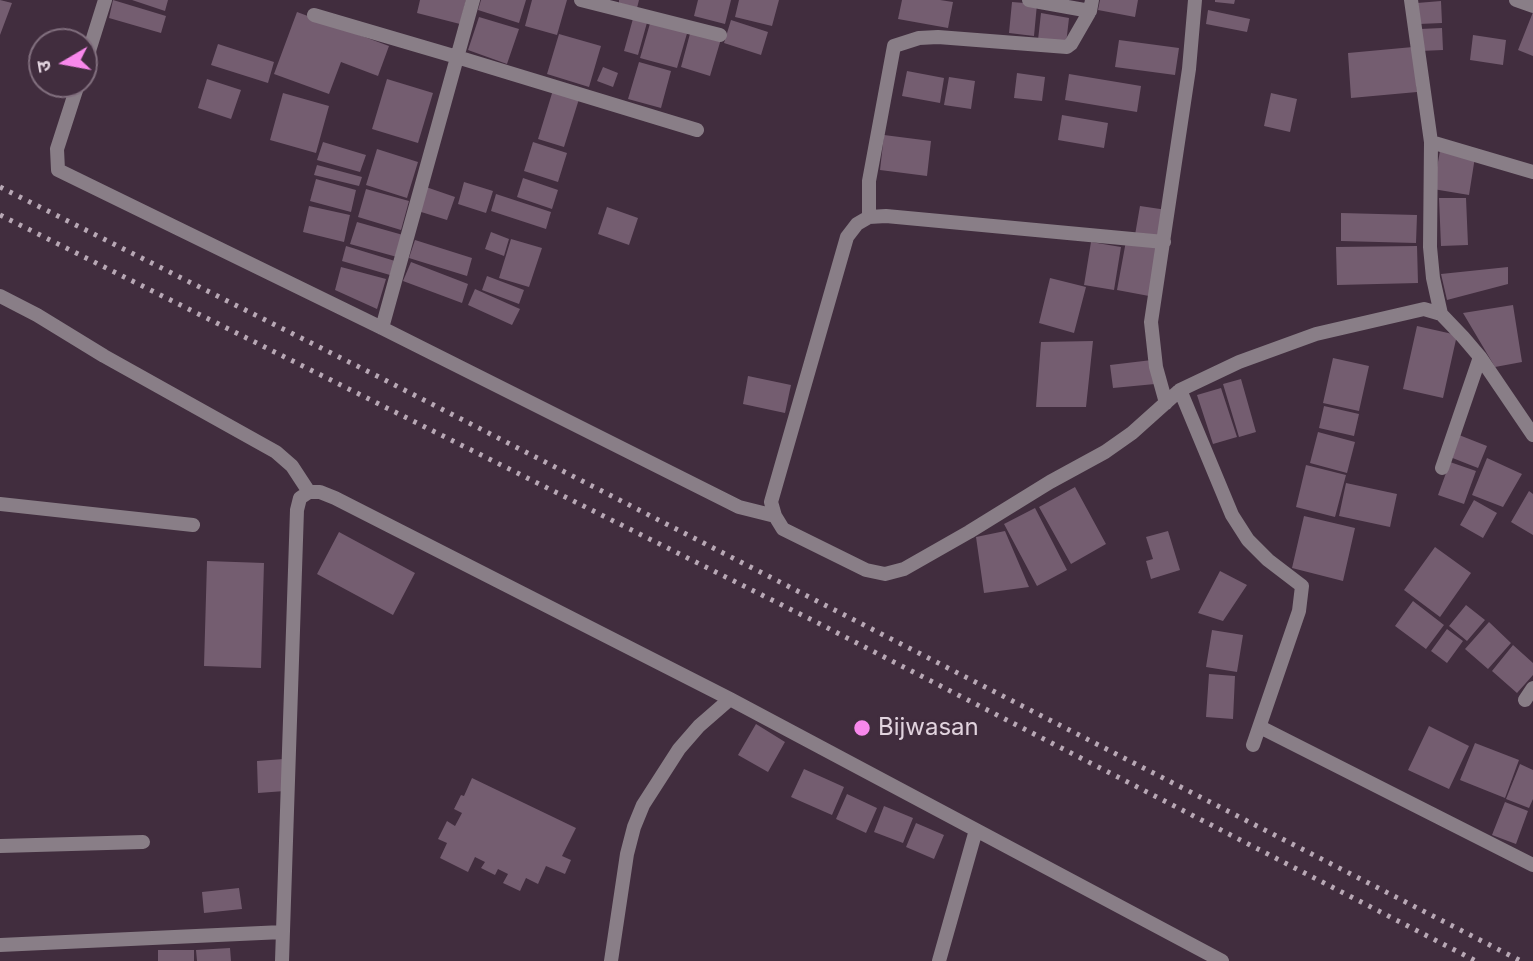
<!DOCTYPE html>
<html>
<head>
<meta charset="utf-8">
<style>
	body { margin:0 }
	#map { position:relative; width:1533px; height:961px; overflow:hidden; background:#412d3e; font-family:Inter,"Noto Sans Devanagari",sans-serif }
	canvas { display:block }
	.north { position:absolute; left:28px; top:28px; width:70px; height:70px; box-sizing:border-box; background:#412d3e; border:2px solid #816f7e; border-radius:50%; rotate:260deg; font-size:19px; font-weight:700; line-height:28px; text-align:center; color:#e1d3de }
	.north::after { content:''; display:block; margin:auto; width:24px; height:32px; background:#f888eb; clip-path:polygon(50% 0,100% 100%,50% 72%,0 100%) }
</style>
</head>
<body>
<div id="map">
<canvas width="1533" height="961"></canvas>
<div class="north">उ</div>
</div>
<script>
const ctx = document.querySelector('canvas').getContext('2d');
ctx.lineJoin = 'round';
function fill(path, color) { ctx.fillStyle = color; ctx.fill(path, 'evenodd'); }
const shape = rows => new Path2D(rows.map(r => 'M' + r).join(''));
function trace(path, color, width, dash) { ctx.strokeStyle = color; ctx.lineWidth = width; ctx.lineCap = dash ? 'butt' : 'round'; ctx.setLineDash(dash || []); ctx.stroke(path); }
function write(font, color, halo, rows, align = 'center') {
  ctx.font = font + ' Inter,sans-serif'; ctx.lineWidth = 5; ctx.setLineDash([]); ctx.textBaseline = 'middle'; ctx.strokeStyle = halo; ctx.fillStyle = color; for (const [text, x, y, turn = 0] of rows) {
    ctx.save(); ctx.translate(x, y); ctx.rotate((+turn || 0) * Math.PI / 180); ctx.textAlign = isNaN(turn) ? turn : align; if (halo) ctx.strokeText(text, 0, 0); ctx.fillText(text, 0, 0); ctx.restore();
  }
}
const building = shape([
	[0,0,12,3,0,35],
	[113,0,166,16,161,33,109,18],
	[132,0,168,0,165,11],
	[420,0,466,0,460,24,417,13],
	[481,0,526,0,519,23,478,10],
	[532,0,567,0,557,35,525,26],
	[619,0,639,0,637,8,619,3],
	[698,0,731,0,725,24,694,16],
	[739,0,779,0,772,26,735,17],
	[902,0,940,0,953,2,948,28,898,19],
	[1100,0,1138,0,1135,17,1098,10],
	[1215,0,1235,0,1234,4,1215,2],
	[1441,1,1442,23,1419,24,1417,3],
	[1012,2,1037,4,1034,36,1009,33],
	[1208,10,1250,19,1247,32,1206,24],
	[297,12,389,46,378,76,341,62,329,94,274,74],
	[1533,12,1533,56,1518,50],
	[1041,13,1069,18,1066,44,1038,40],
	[634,15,648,19,638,55,624,51],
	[479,17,519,29,507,64,468,50],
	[651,20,688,30,677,68,640,58],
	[731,20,768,32,761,55,724,43],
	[1442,28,1443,50,1420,51,1420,29],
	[691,30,721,39,710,76,681,67],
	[559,34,601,46,589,87,547,74],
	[1473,35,1506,40,1503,65,1470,60],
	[1119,40,1179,48,1175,75,1115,67],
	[218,44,274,62,268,83,211,65],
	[1413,47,1417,92,1351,98,1348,53],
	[639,62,671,71,661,108,628,99],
	[603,67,618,73,613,87,597,81],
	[907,71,944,78,940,103,902,96],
	[1017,73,1045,77,1042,101,1014,98],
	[1069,74,1141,86,1137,112,1065,100],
	[949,77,975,81,971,109,944,105],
	[207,79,241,90,231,119,198,108],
	[387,79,433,93,418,143,372,129],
	[553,90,579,99,564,147,538,139],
	[283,93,329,106,316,153,270,140],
	[1271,93,1297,99,1290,132,1264,126],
	[1062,115,1108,123,1104,148,1058,140],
	[884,135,931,141,927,176,880,170],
	[323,142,366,155,360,172,317,160],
	[533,142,567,153,558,182,524,171],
	[377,149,418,162,407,198,366,185],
	[1440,151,1475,157,1469,195,1433,189],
	[317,165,362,177,359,186,314,175],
	[523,178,558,190,552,209,517,197],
	[316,179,356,190,351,212,310,201],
	[464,182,493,191,486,213,458,204],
	[426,187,455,197,447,220,418,211],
	[366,189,409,201,401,230,358,217],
	[496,194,551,212,546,229,491,211],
	[1439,198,1466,198,1468,245,1441,246],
	[309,206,350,215,344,242,303,232],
	[1140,206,1167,210,1162,239,1135,235],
	[607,207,638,218,629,245,598,234],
	[1341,213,1417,215,1416,243,1341,241],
	[357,222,403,235,397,257,350,244],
	[491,232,509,239,504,256,485,249],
	[511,239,542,248,529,287,499,278],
	[415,240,472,258,467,276,409,258],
	[1126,241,1158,248,1149,296,1117,290],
	[1091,242,1121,247,1114,290,1084,285],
	[346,246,395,261,390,275,342,261],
	[1417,246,1418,283,1337,285,1336,247],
	[411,262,468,284,462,303,403,281],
	[341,267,386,279,377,309,335,290],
	[1508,267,1508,284,1447,300,1441,274],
	[487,276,524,290,519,304,482,290],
	[1050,278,1086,287,1074,333,1039,323],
	[475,289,520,309,512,325,468,305],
	[1513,305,1522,362,1495,367,1463,313],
	[1417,326,1457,335,1443,398,1403,389],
	[1093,341,1086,407,1036,407,1041,342],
	[1333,358,1369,366,1359,411,1323,403],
	[1152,360,1155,384,1113,388,1110,365],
	[748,376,791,385,785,413,743,404],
	[1241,379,1256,432,1239,437,1223,384],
	[1221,388,1237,437,1213,444,1197,395],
	[1324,406,1359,414,1354,436,1319,428],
	[1318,432,1355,442,1347,473,1310,463],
	[1459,435,1487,446,1478,468,1450,457],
	[1487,458,1522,474,1503,507,1472,495],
	[1450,462,1476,471,1464,504,1438,495],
	[1306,465,1346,475,1335,517,1296,507],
	[1346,483,1397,494,1390,527,1339,516],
	[1075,487,1106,544,1071,564,1039,507],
	[1529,491,1533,494,1533,535,1511,522],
	[1474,500,1497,513,1483,538,1460,525],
	[1035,508,1067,570,1037,586,1004,524],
	[1304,516,1355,528,1343,581,1292,568],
	[1005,531,1029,587,984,593,976,537],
	[1168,531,1180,570,1151,579,1146,561,1153,559,1146,537],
	[339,532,415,573,393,615,317,574],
	[1435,547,1471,573,1440,617,1404,590],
	[207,561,264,563,261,668,204,666],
	[1220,571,1247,585,1223,621,1198,613],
	[1413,601,1444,625,1426,649,1395,626],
	[1466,605,1485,620,1467,641,1449,626],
	[1489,622,1511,643,1488,669,1465,649],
	[1447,629,1463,641,1447,663,1431,651],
	[1212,630,1243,635,1237,672,1206,667],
	[1513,645,1533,663,1533,675,1517,693,1492,671],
	[1209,674,1235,676,1233,719,1206,717],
	[756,724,785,742,768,772,738,755],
	[1429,726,1469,746,1449,789,1408,770],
	[1475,743,1519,760,1505,798,1460,780],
	[284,759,285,791,258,793,257,761],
	[1520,764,1533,770,1533,799,1529,808,1506,799],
	[804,769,844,787,832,815,791,797],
	[472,778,576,828,562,856,571,860,565,874,546,866,538,884,526,878,520,891,503,883,508,874,498,869,495,875,481,868,485,862,475,857,468,872,440,858,447,843,438,839,447,821,455,826,462,813,454,809,461,795,464,796],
	[847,794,877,808,866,833,836,819],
	[1505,802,1528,811,1516,844,1492,835],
	[884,806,913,818,903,843,874,832],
	[916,823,944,835,934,859,906,847],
	[239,888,242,909,204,913,202,892],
	[230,948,231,961,197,961,196,950],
	[158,950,194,950,194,961,158,961]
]);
const service = shape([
	[0,504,193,525]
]);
const minor = shape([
	[581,0,720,35],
	[1029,0,1090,11],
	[1411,0,1431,142,1430,247,1433,278,1441,314],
	[1516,0,1533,6],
	[314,15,457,57,697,130],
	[84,67,105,0],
	[78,84,57,149,58,170,382,328,739,507,775,516],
	[1431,142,1533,172],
	[869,217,869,181,894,46,919,38,938,37,1067,47,1071,44,1090,11,1092,0],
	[1164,242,886,216,869,217,857,224,847,237,771,502,775,516,783,529,866,570,885,574,904,569,969,532,1050,482,1105,452,1132,433,1180,390,1239,362,1316,334,1424,309,1441,314,1463,337,1480,357,1533,435],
	[0,296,37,315,104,356,276,452,292,466,309,492],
	[382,328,473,0],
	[1180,390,1232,515,1248,540,1268,560,1302,586,1299,611,1253,745],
	[1166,403,1156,367,1151,322,1189,69,1195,0],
	[1442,468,1480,357],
	[1525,700,1533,688],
	[1260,727,1533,865],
	[0,846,143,842],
	[0,945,283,932],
	[282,961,297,510,300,498,309,492,320,492,335,498,730,699,1222,961],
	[611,961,627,854,634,827,643,805,679,749,699,726,730,699],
	[939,961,976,830]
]);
const rail = shape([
	[0,187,377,376,1521,961],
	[0,215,818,623,1476,961]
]);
const markers = [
	[862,728,9,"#f888eb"]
];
const poiNames = [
	["Bijwasan",878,728]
];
fill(building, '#745d70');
trace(service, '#897e87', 14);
trace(minor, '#897e87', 14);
trace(rail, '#b8a8b5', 5, [3.5, 7]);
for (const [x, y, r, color] of markers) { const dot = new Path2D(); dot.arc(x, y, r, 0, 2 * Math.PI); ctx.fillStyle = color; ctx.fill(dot); trace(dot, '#412d3e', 2.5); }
write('24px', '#e1d3de', '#412d3e', poiNames, 'left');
</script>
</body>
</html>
